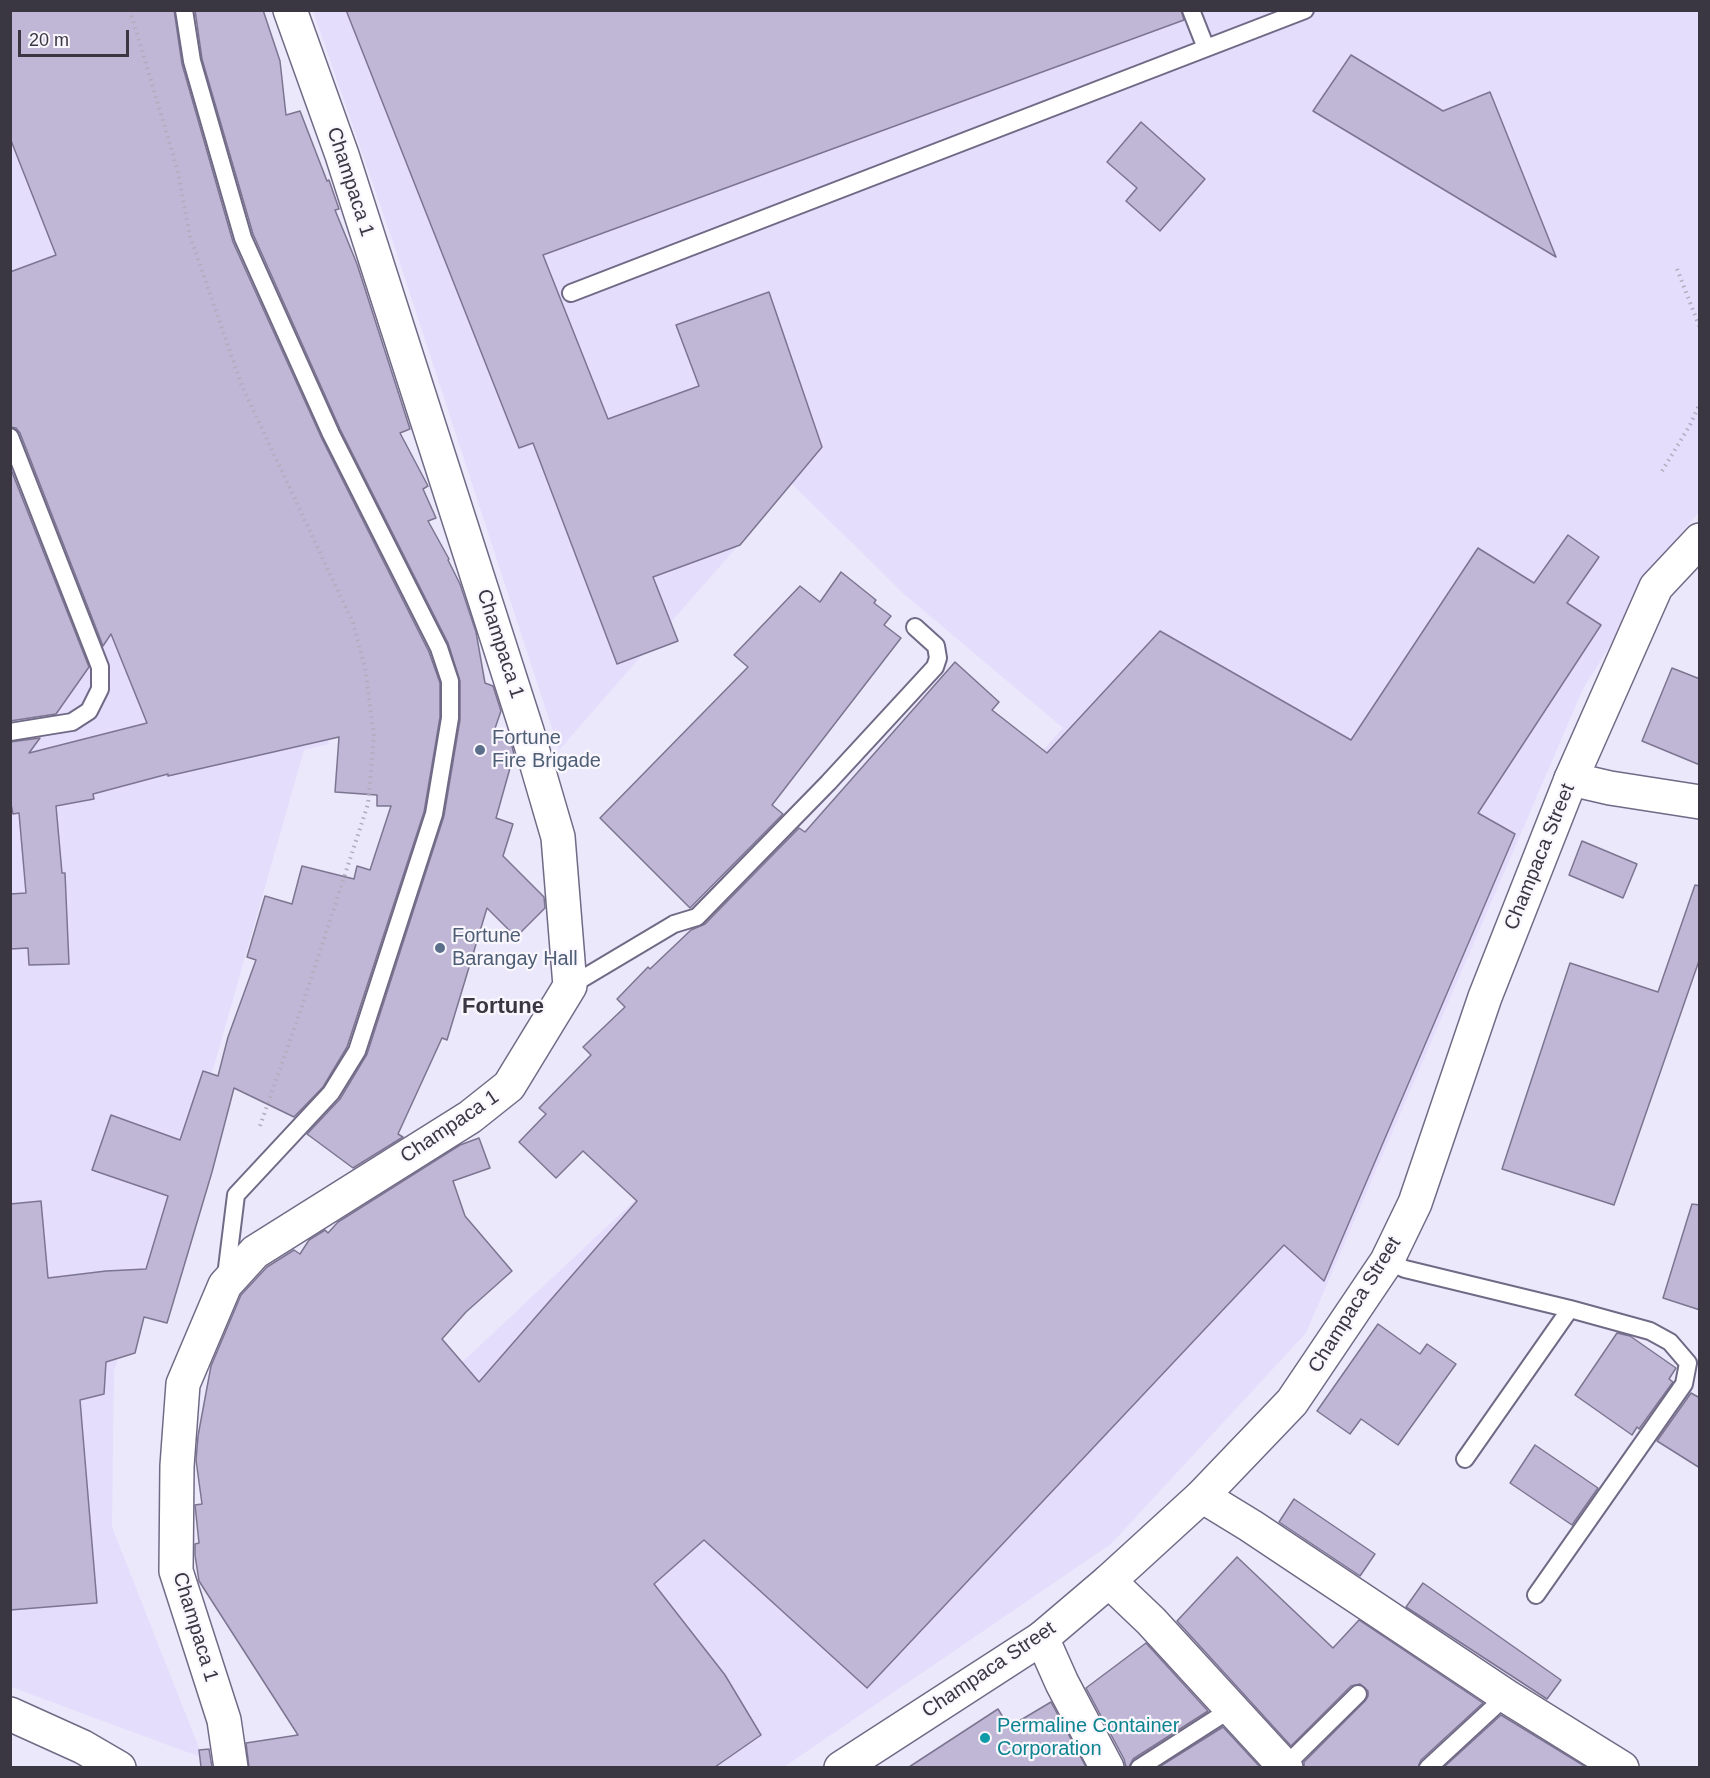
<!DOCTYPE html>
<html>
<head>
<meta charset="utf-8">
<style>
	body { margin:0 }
	#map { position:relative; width:1710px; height:1778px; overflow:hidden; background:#ece8fb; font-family:Helvetica,sans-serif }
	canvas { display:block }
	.frame { position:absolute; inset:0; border:12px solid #3a3743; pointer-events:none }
	.scale { position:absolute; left:18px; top:30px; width:111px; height:27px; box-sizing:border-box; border:3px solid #3a3743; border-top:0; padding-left:8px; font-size:18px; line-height:21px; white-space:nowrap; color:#3a3743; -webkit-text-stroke:4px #f9f7fd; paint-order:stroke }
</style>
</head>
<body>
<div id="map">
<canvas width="1710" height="1778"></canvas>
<div class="frame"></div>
<div class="scale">20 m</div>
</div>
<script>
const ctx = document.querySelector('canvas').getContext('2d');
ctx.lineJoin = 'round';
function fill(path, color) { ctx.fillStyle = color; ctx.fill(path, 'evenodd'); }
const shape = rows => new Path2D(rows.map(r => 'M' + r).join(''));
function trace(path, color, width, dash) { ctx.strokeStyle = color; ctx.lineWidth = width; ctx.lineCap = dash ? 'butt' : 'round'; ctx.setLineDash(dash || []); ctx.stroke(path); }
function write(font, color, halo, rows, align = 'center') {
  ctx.font = font + ' Helvetica,sans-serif'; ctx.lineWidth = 4.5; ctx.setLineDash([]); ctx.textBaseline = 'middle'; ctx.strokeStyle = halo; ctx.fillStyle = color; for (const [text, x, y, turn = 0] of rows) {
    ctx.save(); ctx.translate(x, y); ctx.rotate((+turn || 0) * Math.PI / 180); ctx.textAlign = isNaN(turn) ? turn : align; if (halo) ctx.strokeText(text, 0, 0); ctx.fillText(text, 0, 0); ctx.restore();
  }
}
const built = shape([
	[10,11,83,90,329,744,304,750,214,1066,114,1371,112,1527,203,1758,11,1687],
	[313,11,1699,11,1699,512,1677,538,1583,689,1306,1333,1111,1544,784,1767,503,1768,299,1515,632,1203,1063,728,905,595,792,484,559,750,395,248]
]);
const building = shape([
	[10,10,174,10,182,64,233,242,322,439,429,652,440,683,440,717,424,812,347,1047,323,1087,294,1117,234,1088,212,1172,167,1323,144,1317,135,1353,106,1362,104,1394,80,1400,97,1603,10,1610,10,1204,41,1201,48,1278,106,1271,146,1269,168,1196,92,1170,111,1115,180,1140,203,1071,218,1076,228,1037,256,960,247,957,265,896,292,904,302,866,354,879,357,866,370,870,391,806,377,806,377,795,335,792,339,737,168,776,168,774,93,794,94,799,56,806,62,873,65,873,69,964,29,965,28,948,10,949,10,894,26,893,19,813,13,814,10,799,10,742,40,738,29,753,147,723,111,634,103,646,20,433,16,428,10,427,10,272,56,255,10,138,10,10],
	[195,10,263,10,280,61,286,115,300,111,327,181,329,180,339,209,335,210,357,264,410,429,400,433,428,486,423,489,436,518,428,521,449,559,448,560,460,584,476,632,485,683,493,686,501,711,492,737,511,742,514,754,496,818,513,824,503,856,544,897,545,908,516,937,487,908,447,1040,442,1038,398,1134,403,1137,353,1168,307,1134,340,1099,367,1054,444,816,460,720,460,681,448,643,340,429,253,234,202,59,195,10],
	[346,10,1181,10,1184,20,543,255,608,419,699,386,676,325,769,292,822,447,740,545,653,577,678,641,617,664,533,443,519,448,346,10],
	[1351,55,1443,111,1490,92,1556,257,1313,111,1351,55],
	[1141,122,1205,179,1160,231,1126,201,1137,188,1107,162,1141,122],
	[10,467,89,667,56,714,10,721,10,467],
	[1568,535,1599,557,1567,603,1601,625,1478,813,1515,834,1324,1281,1284,1245,867,1688,704,1540,654,1584,725,1675,761,1735,715,1767,249,1767,246,1743,298,1735,199,1581,195,1555,195,1544,199,1543,195,1505,202,1504,196,1460,198,1436,211,1366,241,1295,267,1267,294,1250,300,1254,309,1240,325,1230,328,1233,338,1222,460,1145,479,1138,490,1168,453,1181,465,1216,512,1271,466,1312,442,1339,479,1382,637,1201,583,1151,556,1178,519,1142,546,1114,539,1108,591,1055,583,1047,625,1007,617,999,648,967,650,969,691,930,705,924,799,828,805,832,955,662,999,702,992,710,1047,753,1160,631,1351,740,1478,548,1534,583,1568,535],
	[841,572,876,600,874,603,891,616,884,625,901,638,772,805,783,814,690,908,600,818,748,667,734,655,800,586,820,602,841,572],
	[1672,668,1700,679,1700,765,1642,741,1672,668],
	[1582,841,1637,864,1623,898,1569,875,1582,841],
	[1695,885,1700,886,1700,958,1614,1205,1502,1169,1570,963,1658,992,1695,885],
	[1692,1204,1700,1205,1700,1310,1663,1298,1692,1204],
	[1378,1324,1420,1354,1427,1344,1456,1364,1398,1445,1361,1419,1350,1434,1317,1411,1378,1324],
	[1617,1333,1630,1336,1676,1368,1669,1379,1673,1382,1639,1429,1637,1427,1632,1435,1575,1395,1617,1333],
	[1691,1393,1700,1398,1700,1468,1657,1441,1691,1393],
	[1535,1445,1598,1488,1572,1525,1510,1483,1535,1445],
	[1294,1499,1375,1554,1360,1576,1279,1522,1294,1499],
	[1237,1557,1333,1648,1359,1620,1483,1703,1421,1760,1418,1767,1304,1767,1304,1762,1365,1701,1368,1696,1368,1691,1360,1684,1351,1686,1291,1746,1177,1621,1237,1557],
	[1423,1583,1561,1680,1547,1699,1406,1607,1423,1583],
	[1146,1643,1208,1711,1133,1759,1129,1767,1126,1767,1124,1759,1086,1688,1146,1643],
	[1051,1702,1086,1767,909,1767,998,1709,1009,1727,1051,1702],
	[1501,1715,1586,1767,1444,1767,1501,1715],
	[1223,1727,1260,1767,1159,1767,1223,1727],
	[209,1749,212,1767,201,1767,199,1750,209,1749]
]);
const path = shape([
	[130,10,177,168,190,236,242,386,353,623,365,668,374,736,368,804,302,1006,260,1126],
	[1677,269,1700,328],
	[1662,471,1690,425,1700,403]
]);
const service = shape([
	[184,10,192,61,243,238,331,434,439,648,450,681,450,718,434,814,357,1051,331,1093,236,1195,226,1276],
	[1191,10,1206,48],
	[571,293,1305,10],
	[10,437,100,667,100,689,89,711,72,722,10,732],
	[570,986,674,924,697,917,828,783,935,667,938,658,936,646,915,627],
	[1387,1261,1405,1269,1570,1309,1650,1331,1670,1342,1688,1363,1684,1384,1536,1595],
	[1465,1459,1570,1309],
	[1285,1766,1358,1694],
	[1139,1768,1231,1709],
	[1428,1768,1506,1696]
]);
const minor = shape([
	[1571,779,1610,788,1700,802],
	[1202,1496,1251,1526,1506,1696,1622,1768],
	[1109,1581,1151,1621,1286,1768],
	[1042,1638,1062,1683,1107,1768],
	[231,1768,224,1720,176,1571,177,1466,183,1384,225,1285,255,1252,470,1117,509,1086,570,986,558,837,527,731,342,155,290,10]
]);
const tertiary = shape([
	[841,1768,1042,1638,1109,1581,1202,1496,1292,1402,1387,1261,1415,1203,1485,997,1571,779,1656,587,1700,540]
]);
const secondary = shape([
	[10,1714,83,1747,119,1768]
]);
const markers = [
	[480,750,6,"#5c6f8a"],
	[440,948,6,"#5c6f8a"],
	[985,1738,6,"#0f9aa8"]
];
const streetNames = [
	["Champaca 1",350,182,72],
	["Champaca 1",500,644,72],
	["Champaca Street",1540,857,-68],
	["Champaca 1",450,1127,-34],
	["Champaca Street",1355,1305,-58],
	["Champaca 1",195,1627,73],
	["Champaca Street",989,1670,-34]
];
const serviceNames = [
	["Fortune",492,738],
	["Fire Brigade",492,761],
	["Fortune",452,936],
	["Barangay Hall",452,959]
];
const cultureNames = [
	["Permaline Container",997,1726],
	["Corporation",997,1749]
];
const quarterNames = [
	["Fortune",503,1007]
];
fill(built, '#e4ddfc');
fill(building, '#bfb7d5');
trace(building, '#7c7591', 1.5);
trace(service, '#716a86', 20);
trace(minor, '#716a86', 36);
trace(tertiary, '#716a86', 36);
trace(secondary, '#716a86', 36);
trace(path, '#b1adbe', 4, [1.5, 4.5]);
trace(service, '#fff', 16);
trace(minor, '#fff', 33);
trace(tertiary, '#fff', 33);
trace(secondary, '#fff', 33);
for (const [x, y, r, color] of markers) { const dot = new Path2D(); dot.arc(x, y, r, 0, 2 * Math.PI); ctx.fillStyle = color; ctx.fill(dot); trace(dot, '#f9f7fd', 2); }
write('20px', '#3a3743', '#f9f7fd', streetNames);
write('20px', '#4e5e75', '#f9f7fd', serviceNames, 'left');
write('20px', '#0d838f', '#f9f7fd', cultureNames, 'left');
write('bold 22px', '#3a3743', '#f9f7fd', quarterNames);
</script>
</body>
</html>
